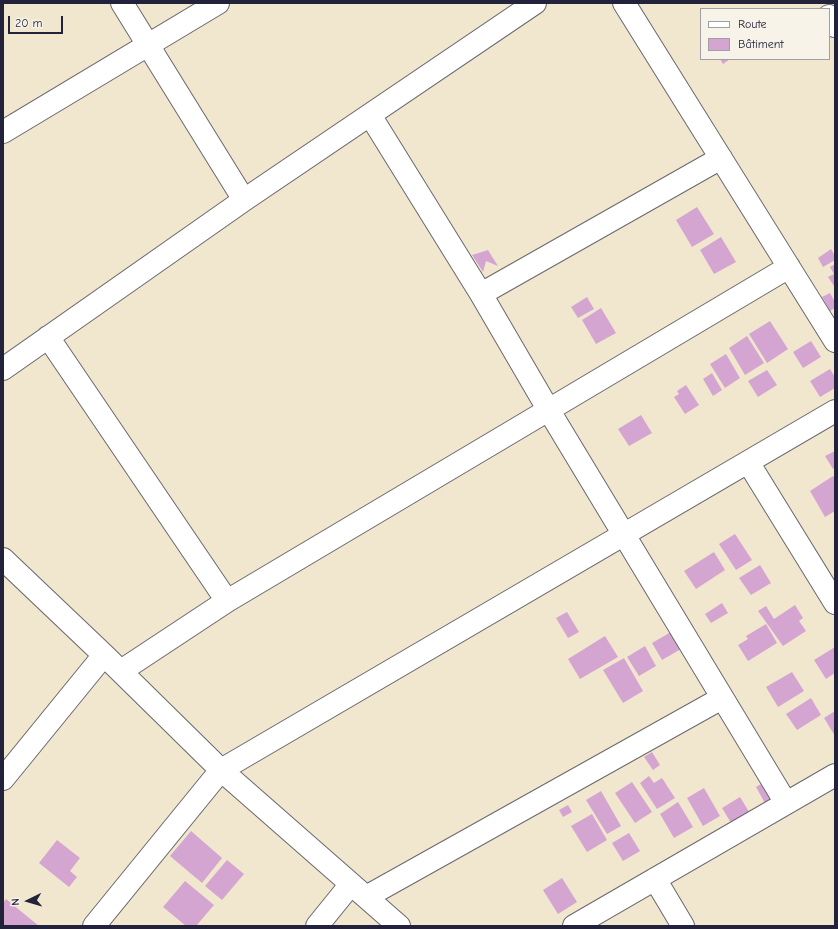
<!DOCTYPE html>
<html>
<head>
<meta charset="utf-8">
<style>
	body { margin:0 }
	#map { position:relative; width:838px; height:929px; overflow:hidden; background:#f0e7ce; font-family:"Comic Neue",sans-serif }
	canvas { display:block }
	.frame { position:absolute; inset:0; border:4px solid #22223b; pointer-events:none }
	.legend { position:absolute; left:700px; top:8px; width:130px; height:52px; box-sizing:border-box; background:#f7f3e8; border:1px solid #a29fa3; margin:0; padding:5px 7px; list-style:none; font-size:12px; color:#22223b }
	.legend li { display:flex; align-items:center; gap:8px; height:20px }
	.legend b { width:20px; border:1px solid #a29fa3 }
	.north { position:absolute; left:8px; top:881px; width:40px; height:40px; -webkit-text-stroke:3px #f7f3e8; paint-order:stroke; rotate:265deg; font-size:11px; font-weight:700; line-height:16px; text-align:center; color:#22223b }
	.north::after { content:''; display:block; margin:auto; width:14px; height:18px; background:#22223b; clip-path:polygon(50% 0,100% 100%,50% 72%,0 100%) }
	.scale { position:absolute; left:8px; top:16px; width:55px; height:18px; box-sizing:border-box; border:2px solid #22223b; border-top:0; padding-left:5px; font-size:12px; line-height:14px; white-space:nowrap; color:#22223b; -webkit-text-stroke:3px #f7f3e8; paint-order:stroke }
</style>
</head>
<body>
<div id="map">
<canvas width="838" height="929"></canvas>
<div class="frame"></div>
<ul class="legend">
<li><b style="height:5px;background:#fff"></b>Route</li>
<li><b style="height:11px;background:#d5a5d1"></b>Bâtiment</li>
</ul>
<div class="north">N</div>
<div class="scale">20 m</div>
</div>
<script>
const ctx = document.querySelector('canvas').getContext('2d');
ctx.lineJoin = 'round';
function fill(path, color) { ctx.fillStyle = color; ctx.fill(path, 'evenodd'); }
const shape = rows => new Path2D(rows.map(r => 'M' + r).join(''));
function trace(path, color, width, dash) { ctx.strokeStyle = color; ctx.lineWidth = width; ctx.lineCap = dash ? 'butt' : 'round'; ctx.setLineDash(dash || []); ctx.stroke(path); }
const building = shape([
	[720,59,730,59,723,64],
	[697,207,714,234,692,247,676,220],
	[721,237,736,262,714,274,700,250],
	[831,249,835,256,835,260,823,267,818,258],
	[488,250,498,266,486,261,483,272,472,255],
	[835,264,835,285,834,286,828,277,834,274,830,267],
	[830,293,835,302,835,308,830,311,822,297],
	[587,297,594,309,578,318,571,307],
	[601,308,616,333,596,344,582,320],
	[770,321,788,349,767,363,749,334],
	[747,336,764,363,745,375,729,348],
	[811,341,821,357,803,368,793,352],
	[726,354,740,378,725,388,710,364],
	[830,369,835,377,835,388,820,397,810,381],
	[767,370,777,385,758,397,748,381],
	[712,373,722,390,713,396,703,379],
	[686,385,699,405,685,414,674,397,679,394,677,391],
	[641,415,652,433,629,446,618,429],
	[835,451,835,467,833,469,825,456],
	[833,476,835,479,835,511,825,517,810,491],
	[735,534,752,560,736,570,719,544],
	[714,552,725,570,696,589,684,571],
	[760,565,771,583,751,595,739,578],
	[722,603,728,613,711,623,705,614],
	[795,605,803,618,799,621,806,631,783,646,758,611,766,606,774,619],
	[567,612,579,632,568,638,556,618],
	[766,624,777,643,748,661,738,645,748,639,746,636],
	[671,632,681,649,662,660,652,643],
	[605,636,618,657,580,679,568,659],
	[645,646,656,666,639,676,627,657],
	[835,647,835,673,826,679,814,660],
	[624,658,643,691,623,703,603,670],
	[792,672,804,691,778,707,766,687],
	[811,698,821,715,797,730,786,714],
	[835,711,835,736,824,718],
	[652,752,660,765,653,770,644,757],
	[649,776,654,783,662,778,675,798,657,809,640,783],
	[766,781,777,799,766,805,756,787],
	[632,782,652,812,635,823,615,793],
	[704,788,720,816,703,826,687,798],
	[601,791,621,826,607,834,586,800],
	[740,797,751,815,733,826,722,808],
	[678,802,693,827,674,838,660,814],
	[568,805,572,812,563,817,559,810],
	[592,814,607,840,587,852,571,826],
	[191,831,222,858,202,883,170,856],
	[629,833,640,851,623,861,612,843],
	[57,840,80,858,70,871,77,877,69,887,39,863],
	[227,860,244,874,222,900,205,886],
	[562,878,577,902,558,914,543,890],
	[185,881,214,905,196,926,186,926,163,907],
	[6,899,39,926,3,926,3,903]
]);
const minor = shape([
	[122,3,244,200],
	[624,3,835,341],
	[829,16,835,26],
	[370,115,481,294,548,409,786,803],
	[3,132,218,3],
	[481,294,721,158],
	[48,337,227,601],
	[3,369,244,200,535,3],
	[748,462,835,603],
	[3,559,104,655,221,770,399,926],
	[121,671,227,601,789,267],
	[3,779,104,655],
	[655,879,683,926],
	[366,897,722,698],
	[94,926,221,770,835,411],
	[317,926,351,884],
	[574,926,835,775]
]);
fill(building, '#d5a5d1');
trace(minor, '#6a676e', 24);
trace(minor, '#fff', 22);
</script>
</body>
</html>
